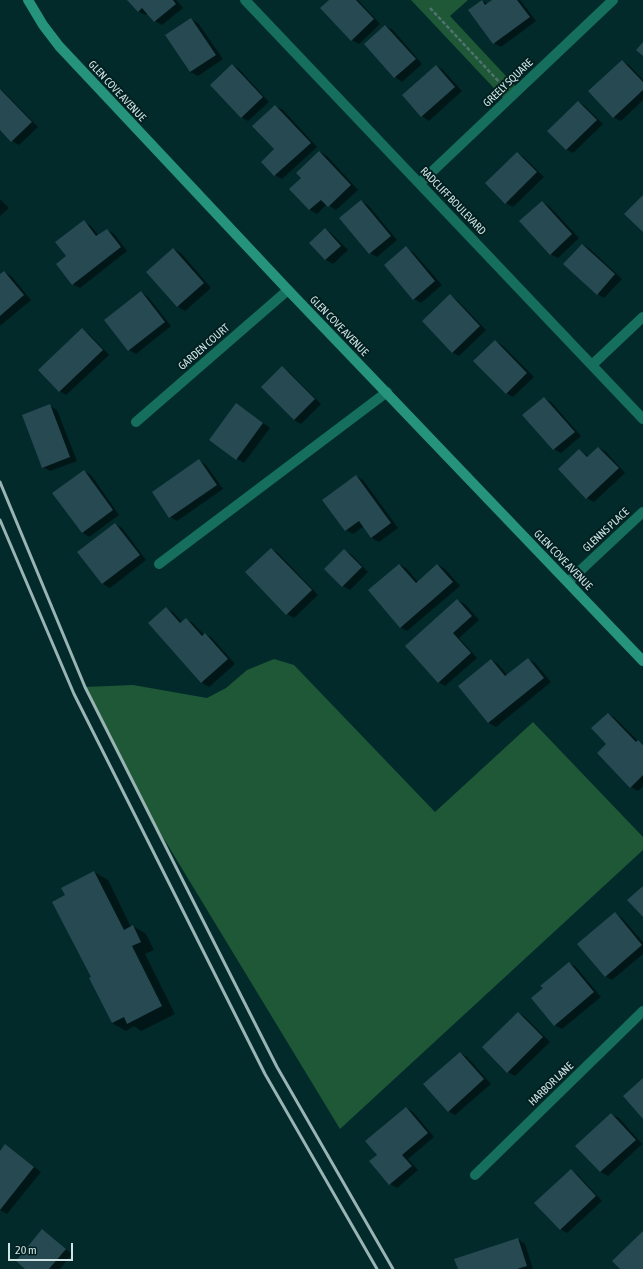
<!DOCTYPE html>
<html>
<head>
<meta charset="utf-8">
<style>
	body { margin:0 }
	#map { position:relative; width:643px; height:1269px; overflow:hidden; background:#022a2b; font-family:"Asap Condensed",sans-serif }
	canvas { display:block }
	.scale { position:absolute; left:8px; top:1243px; width:65px; height:18px; box-sizing:border-box; border:2px solid #d0e4e4; border-top:0; padding-left:5px; font-size:12px; line-height:14px; white-space:nowrap; color:#d0e4e4; -webkit-text-stroke:3px #032020; paint-order:stroke }
</style>
</head>
<body>
<div id="map">
<canvas width="643" height="1269"></canvas>
<div class="scale">20 m</div>
</div>
<script>
const ctx = document.querySelector('canvas').getContext('2d');
ctx.lineJoin = 'round';
function fill(path, color) { ctx.fillStyle = color; ctx.fill(path, 'evenodd'); }
const shape = rows => new Path2D(rows.map(r => 'M' + r).join(''));
function trace(path, color, width, dash) { ctx.strokeStyle = color; ctx.lineWidth = width; ctx.lineCap = dash ? 'butt' : 'round'; ctx.setLineDash(dash || []); ctx.stroke(path); }
function write(font, color, halo, rows, align = 'center') {
  ctx.font = font + ' "Asap Condensed",sans-serif'; ctx.lineWidth = 4; ctx.setLineDash([]); ctx.textBaseline = 'middle'; ctx.strokeStyle = halo; ctx.fillStyle = color; for (const [text, x, y, turn = 0] of rows) {
    ctx.save(); ctx.translate(x, y); ctx.rotate((+turn || 0) * Math.PI / 180); ctx.textAlign = isNaN(turn) ? turn : align; if (halo) ctx.strokeText(text, 0, 0); ctx.fillText(text, 0, 0); ctx.restore();
  }
}
const green = shape([
	[411,0,468,0,450,16,518,89,506,101],
	[274,659,294,665,435,812,533,722,643,837,643,850,340,1129,147,811,85,687,133,685,207,698,226,688,247,670]
]);
const shadow = shape([
	[129,0,176,0,183,8,162,25,155,21,148,13,145,15,138,11],
	[331,0,358,0,380,24,359,44,352,40],
	[493,0,520,0,536,21,501,47,494,43,482,1,488,4],
	[191,19,198,23,223,59,198,76,190,72],
	[385,26,393,30,422,64,402,82,395,77,365,44],
	[622,61,629,65,643,80,643,100,621,121,613,117],
	[232,65,239,69,269,102,248,121,241,117],
	[436,66,443,70,462,91,429,121,422,116,403,95],
	[0,89,4,92,38,127,19,145,12,141,0,129],
	[578,102,585,106,603,124,573,153,566,149],
	[275,106,283,110,317,147,282,179,275,175,262,162,275,149],
	[320,152,327,156,358,190,336,210,327,204,317,214,310,210,291,189,302,178],
	[517,153,524,157,544,177,513,207,506,203],
	[0,199,9,208,0,216],
	[361,201,368,205,397,240,377,257,370,253],
	[542,202,549,206,579,238,558,258,550,254],
	[84,222,91,226,99,236,107,230,114,234,127,251,80,288,73,284,67,256],
	[325,229,332,234,348,250,333,264,326,260,310,243],
	[583,245,590,249,622,279,604,298,597,294],
	[406,248,413,252,442,285,421,303,414,299],
	[173,249,181,253,211,288,185,311,178,307,147,272],
	[4,272,11,276,31,300,0,326,0,276],
	[141,292,148,297,171,326,136,354,129,350],
	[450,296,457,300,486,330,459,356,452,352],
	[82,330,89,334,109,355,66,395,59,391],
	[495,341,502,345,534,377,513,397,506,393],
	[282,368,289,372,321,404,301,424,294,420],
	[544,398,551,402,581,436,561,453,554,449,524,415],
	[50,406,57,410,77,461,50,471,43,467],
	[243,409,270,428,244,463,237,459],
	[599,448,606,452,625,473,594,502,587,498,580,450,589,457],
	[199,460,206,465,223,489,177,521,170,517],
	[84,471,91,475,119,515,89,537,82,532],
	[356,476,363,480,398,528,379,542,372,538,364,526,353,534,346,530,324,500],
	[115,524,122,528,146,560,110,588,103,584,78,552],
	[271,549,278,553,318,595,294,618,287,614],
	[344,551,352,555,368,572,350,590,343,586,326,569],
	[400,565,407,569,418,582,438,565,445,569,460,586,407,631,400,627],
	[457,600,465,604,479,620,459,638,477,658,445,686,438,682],
	[166,608,173,612,182,622,186,619,193,623,204,635,205,634,212,638,235,664,209,687,202,683,149,623],
	[528,659,535,663,551,682,496,727,489,723,459,686,491,660,498,664,508,676],
	[608,714,615,718,638,741,643,744,643,786,638,791,631,787,608,744],
	[94,872,108,880,131,927,133,926,146,934,154,950,145,954,175,1014,141,1031,134,1026,126,1031,112,1023,93,977,66,896],
	[615,914,622,918,643,942,643,954,612,980,605,976],
	[569,963,576,967,601,997,562,1029,555,1025,544,989],
	[518,1013,525,1017,550,1042,515,1076,508,1072],
	[460,1053,467,1057,491,1084,455,1115,448,1111],
	[406,1108,413,1112,434,1137,408,1159,418,1170,397,1188,390,1184,378,1155],
	[611,1114,619,1118,642,1144,608,1176,601,1172,577,1146],
	[6,1146,41,1172,7,1214,0,1210,0,1152],
	[571,1170,578,1175,602,1201,567,1233,560,1229],
	[42,1230,49,1235,72,1254,60,1269,27,1269],
	[518,1239,525,1244,533,1269,459,1269]
]);
const building = shape([
	[127,0,173,0,176,4,154,22,142,8,138,12],
	[329,0,356,0,374,19,351,41,320,8],
	[482,0,485,5,492,0,517,0,530,17,493,44,468,10],
	[191,18,216,55,190,72,165,35],
	[385,25,416,59,394,78,364,44],
	[643,42,643,56,636,50],
	[622,60,643,82,643,90,613,118,588,91],
	[232,64,263,97,241,118,210,85],
	[436,65,455,87,421,117,402,95],
	[0,89,32,122,11,142,0,130],
	[578,101,597,120,566,150,547,131],
	[275,105,311,143,274,176,261,162,274,149,252,126],
	[319,151,351,185,328,207,321,200,309,210,289,189,301,178,296,173],
	[517,152,537,172,505,204,485,183],
	[643,195,643,232,624,214],
	[361,200,391,236,369,254,339,218],
	[542,201,572,234,550,255,519,221],
	[84,220,96,236,107,229,121,247,72,285,56,264,66,256,55,242],
	[325,228,341,246,325,260,309,243],
	[582,244,615,274,597,295,563,264],
	[406,246,435,281,413,300,384,265],
	[173,248,204,283,177,307,146,272],
	[4,271,24,295,0,316,0,274],
	[141,291,165,322,128,351,104,320],
	[450,294,480,326,452,353,422,321],
	[82,328,103,350,59,392,38,370],
	[495,340,527,373,506,394,473,361],
	[282,366,315,399,294,420,261,387],
	[544,397,575,432,553,450,522,415],
	[236,403,263,423,236,460,209,440],
	[50,404,70,457,42,468,22,415],
	[598,447,619,468,586,499,558,469,579,449,587,457],
	[199,459,217,485,169,518,152,492],
	[84,470,113,510,82,533,52,493],
	[356,475,391,523,371,538,359,521,345,531,322,500],
	[115,523,140,555,102,584,77,552],
	[271,548,312,590,286,615,245,572],
	[344,549,362,567,342,587,324,569],
	[399,564,416,583,437,564,453,582,400,628,368,590],
	[457,599,472,616,453,633,471,653,438,683,405,646],
	[166,607,180,623,186,618,202,636,205,633,228,659,201,683,148,623],
	[528,658,544,678,488,723,458,686,491,659,505,676],
	[608,713,636,742,638,740,643,745,643,775,630,788,597,753,606,744,591,728],
	[94,871,124,930,133,925,141,942,132,946,162,1006,127,1024,124,1017,112,1023,89,978,91,977,52,902,65,895,61,888],
	[643,886,643,917,627,900],
	[615,912,642,945,605,977,577,944],
	[569,962,594,992,554,1026,531,998,543,988,540,986],
	[518,1012,543,1037,507,1073,482,1047],
	[460,1052,484,1079,448,1112,423,1084],
	[643,1078,643,1119,623,1096],
	[406,1107,428,1133,402,1155,412,1166,389,1185,369,1161,377,1155,365,1141],
	[611,1113,636,1140,600,1172,575,1146],
	[5,1144,34,1167,0,1210,0,1151],
	[571,1169,596,1196,560,1230,534,1203],
	[42,1229,66,1249,49,1269,25,1269,16,1261],
	[643,1231,643,1269,620,1269,612,1261],
	[518,1238,527,1266,517,1269,458,1269,454,1259]
]);
const path = shape([
	[430,8,502,85]
]);
const service = shape([
	[159,564,387,392]
]);
const minor = shape([
	[245,0,643,419],
	[420,183,613,0],
	[592,365,643,317],
	[136,422,288,290],
	[568,582,643,512],
	[475,1175,643,1011]
]);
const secondary = shape([
	[28,0,43,25,59,46,288,290,643,661]
]);
const rail = shape([
	[0,482,85,687,277,1067,393,1269],
	[0,520,74,694,265,1074,377,1269]
]);
const streetNames = [
	["GREELY SQUARE",508,83,-44],
	["GLEN COVE AVENUE",117,91,47],
	["RADCLIFF BOULEVARD",453,201,46],
	["GLEN COVE AVENUE",339,326,46],
	["GARDEN COURT",204,347,-41],
	["GLENNS PLACE",606,530,-43],
	["GLEN COVE AVENUE",563,560,46],
	["HARBOR LANE",551,1084,-44]
];
fill(green, '#1e5836');
fill(shadow, '#0007');
fill(building, '#274952');
trace(path, '#527272', 2.5, [4, 2]);
trace(service, '#166e5d', 10);
trace(minor, '#166e5d', 10);
trace(secondary, '#26937d', 10);
trace(rail, '#9ab4b4', 3);
write('11px', '#d0e4e4', '#032020', streetNames);
</script>
</body>
</html>
